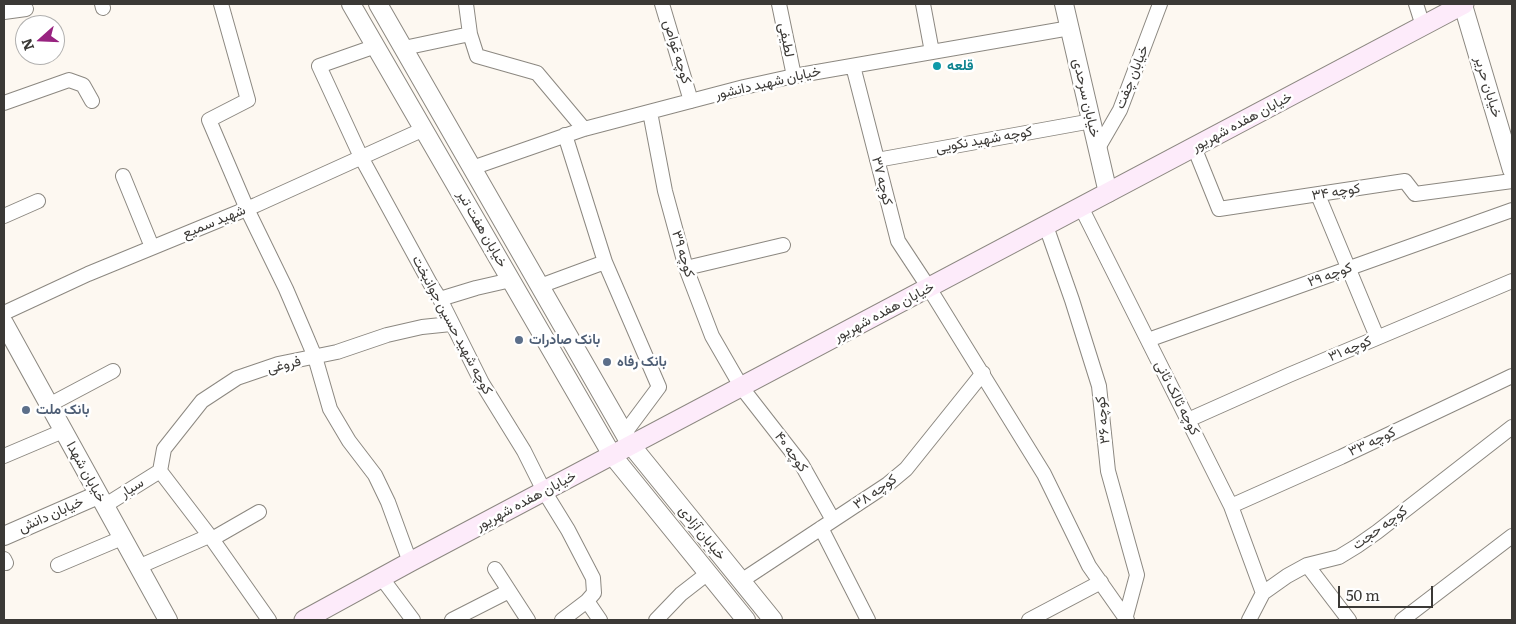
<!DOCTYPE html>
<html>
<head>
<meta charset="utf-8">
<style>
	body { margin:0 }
	#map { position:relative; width:1516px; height:624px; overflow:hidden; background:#fdf8f1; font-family:Literata,serif }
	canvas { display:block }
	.frame { position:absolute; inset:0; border:5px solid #3b3936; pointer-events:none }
	.north { position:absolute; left:15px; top:15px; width:50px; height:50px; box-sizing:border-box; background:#fff; border:1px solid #b1b0af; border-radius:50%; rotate:250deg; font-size:14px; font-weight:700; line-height:20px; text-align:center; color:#3b3936 }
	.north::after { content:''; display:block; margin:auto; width:18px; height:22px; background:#982380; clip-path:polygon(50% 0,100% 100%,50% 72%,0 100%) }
	.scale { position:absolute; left:1338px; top:586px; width:95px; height:22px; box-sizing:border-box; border:2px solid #3b3936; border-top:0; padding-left:6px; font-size:15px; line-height:18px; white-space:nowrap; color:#3b3936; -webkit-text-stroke:4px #fff; paint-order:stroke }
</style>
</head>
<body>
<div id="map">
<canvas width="1516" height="624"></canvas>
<div class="frame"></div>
<div class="north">N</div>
<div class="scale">50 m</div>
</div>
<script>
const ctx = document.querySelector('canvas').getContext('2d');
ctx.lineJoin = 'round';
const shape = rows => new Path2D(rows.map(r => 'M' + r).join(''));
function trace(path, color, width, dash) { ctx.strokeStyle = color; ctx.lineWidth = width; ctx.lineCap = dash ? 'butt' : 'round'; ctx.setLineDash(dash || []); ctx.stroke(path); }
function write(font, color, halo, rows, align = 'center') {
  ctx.font = font + ' Literata,Vazirmatn,serif'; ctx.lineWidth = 5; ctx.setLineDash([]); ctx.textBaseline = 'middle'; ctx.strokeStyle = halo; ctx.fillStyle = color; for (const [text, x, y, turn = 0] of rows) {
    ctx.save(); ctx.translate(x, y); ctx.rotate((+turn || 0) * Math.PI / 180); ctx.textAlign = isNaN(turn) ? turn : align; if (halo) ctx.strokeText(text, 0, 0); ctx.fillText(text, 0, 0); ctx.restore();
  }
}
const minor = shape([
	[102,4,103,8],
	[221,4,248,100,209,120,247,209,286,289,304,331,315,357,330,409,349,441,375,475,388,502,410,562],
	[466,4,470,34,477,56,537,73,584,129],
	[662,4,691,101],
	[779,4,794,76],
	[923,4,932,52],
	[1416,4,1423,26],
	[4,12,26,9],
	[376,46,319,66,361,157,431,285,440,299,482,383,524,451,544,491,568,530,593,578,594,593,587,601,562,620],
	[404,48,470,34],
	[853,66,898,241,929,288,1044,474,1089,566,1127,620],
	[4,103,69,80,83,85,92,101],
	[650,112,665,191,686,268,712,336,742,388,802,465,833,520],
	[565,135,605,262,659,387,624,434],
	[1194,147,1219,209,1405,181,1415,194,1512,181],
	[1098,148,1120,110,1160,4],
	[877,160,1092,121],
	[472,168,584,129,744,87,794,76,1070,28],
	[123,176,152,247],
	[1318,195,1377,337],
	[1081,207,1231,506,1263,593],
	[4,216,38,201],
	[1046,226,1072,300,1099,386,1108,471,1137,575,1126,616],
	[686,268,783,245],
	[540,286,605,262],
	[440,299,476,288,511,280],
	[4,313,88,274,256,205,424,129],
	[1148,340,1512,210],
	[49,405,113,371],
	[1188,420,1289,375,1512,281],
	[4,456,63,431],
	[160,471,164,449,202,401,237,378,278,364,337,352,387,335,422,327,451,324],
	[160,471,212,539,269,620],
	[104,506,160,471],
	[1231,506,1341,457,1512,376],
	[821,528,868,620],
	[212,539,259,512],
	[4,559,6,563],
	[58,565,122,538],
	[1307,565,1349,620],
	[138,567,209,536],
	[495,569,528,620],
	[381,577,413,620],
	[741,581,888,484,906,469,983,373],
	[587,601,600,620],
	[452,620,509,591],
	[656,620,681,594,708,573],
	[1029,620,1101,582],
	[1249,620,1263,593,1287,576,1307,565,1339,557,1357,546,1377,532,1512,427],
	[1402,620,1512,536]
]);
const tertiary = shape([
	[351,4,612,455,746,620],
	[378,4,631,445,773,620],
	[1064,4,1108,193],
	[1463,5,1512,170],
	[4,323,168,620],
	[4,536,98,495]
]);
const secondary = shape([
	[304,620,410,562,1464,4]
]);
const markers = [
	[937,66,5,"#0f9aa8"],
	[519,340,5,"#5c6f8a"],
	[607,362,5,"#5c6f8a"],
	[26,410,5,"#5c6f8a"]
];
const streetNames = [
	["لطیفی",786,40,79],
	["کوچه غواص",677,52,73],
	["خیابان چفت",1132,77,-68],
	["خیابان شهید دانشور",768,83,-13],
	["خیابان حریر",1488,87,73],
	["خیابان سرحدی",1086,98,77],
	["خیابان هفده شهریور",1242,122,-28],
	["کوچه شهید نکویی",984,140,-10],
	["کوچه ۳۷",882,181,76],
	["کوچه ۳۴",1336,192,-9],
	["شهید سمیع",214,222,-22],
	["خیابان هفت تیر",482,229,60],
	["کوچه ۳۹",683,254,73],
	["کوچه ۲۹",1330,275,-20],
	["خیابان هفده شهریور",884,312,-28],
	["کوچه شهید حسین جوانبخت",452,325,62],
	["کوچه ۳۱",1350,349,-23],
	["فروغی",284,365,-14],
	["کوچه ثالک ثانی",1177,398,63],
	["کوچه ۳۶",1103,420,-96],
	["کوچه ۳۳",1372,442,-25],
	["کوچه ۴۰",791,452,54],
	["خیابان شهدا",86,472,61],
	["سیار",132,488,-32],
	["کوچه ۳۸",875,492,-35],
	["خیابان هفده شهریور",526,501,-28],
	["خیابان دانش",51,515,-24],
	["کوچه حجت",1380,528,-36],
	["خیابان آزادی",702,533,51]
];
const cultureNames = [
	["قلعه",947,66]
];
const serviceNames = [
	["بانک صادرات",529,340],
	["بانک رفاه",617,362],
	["بانک ملت",36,410]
];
trace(minor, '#8c8881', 16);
trace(tertiary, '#8c8881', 20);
trace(secondary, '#8c8881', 21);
trace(minor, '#fff', 14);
trace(tertiary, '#fff', 18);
trace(secondary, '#fdebfa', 19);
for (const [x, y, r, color] of markers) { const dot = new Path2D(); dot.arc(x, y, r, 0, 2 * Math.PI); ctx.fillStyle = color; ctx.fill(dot); trace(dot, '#fff', 2); }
write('14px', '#3b3936', '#fff', streetNames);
write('bold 14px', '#0d838f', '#fff', cultureNames, 'left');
write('bold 14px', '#4e5e75', '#fff', serviceNames, 'left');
</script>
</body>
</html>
